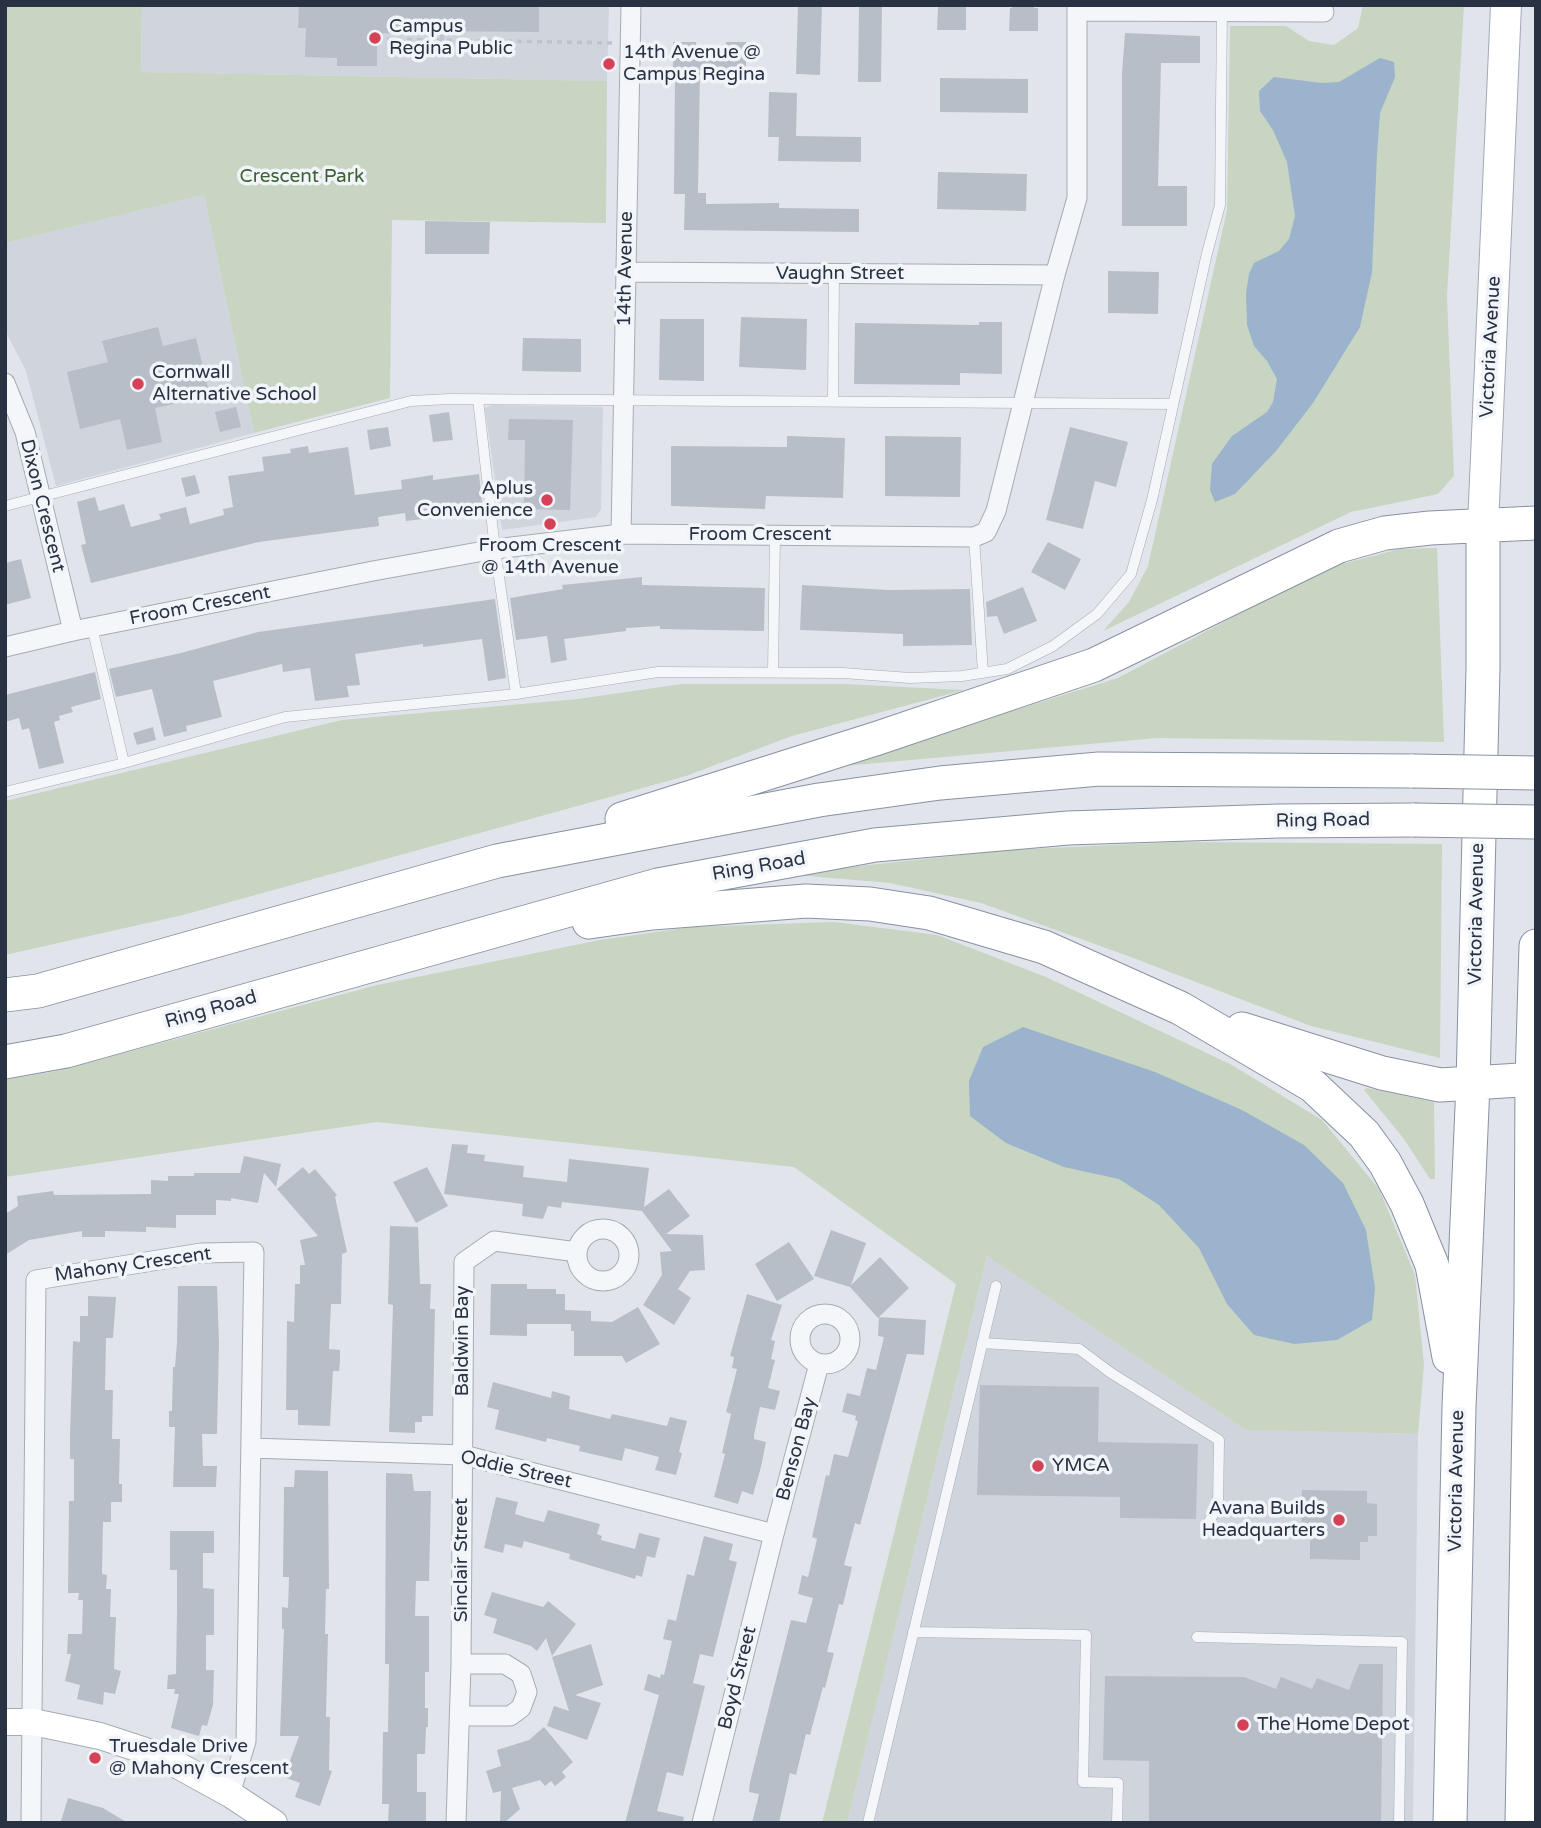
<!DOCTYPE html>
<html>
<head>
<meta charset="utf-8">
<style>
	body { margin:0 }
	#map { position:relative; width:1541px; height:1828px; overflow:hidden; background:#e1e5eb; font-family:"Varela Round",sans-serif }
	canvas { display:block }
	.frame { position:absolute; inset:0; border:7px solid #293243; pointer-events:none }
</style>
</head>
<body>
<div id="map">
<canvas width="1541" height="1828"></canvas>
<div class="frame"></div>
</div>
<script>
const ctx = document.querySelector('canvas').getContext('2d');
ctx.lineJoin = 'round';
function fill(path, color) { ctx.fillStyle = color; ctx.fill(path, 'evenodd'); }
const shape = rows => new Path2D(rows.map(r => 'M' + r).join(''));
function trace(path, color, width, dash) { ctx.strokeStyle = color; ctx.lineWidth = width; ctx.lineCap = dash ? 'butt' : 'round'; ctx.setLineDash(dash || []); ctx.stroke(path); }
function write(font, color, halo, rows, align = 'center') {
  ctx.font = font + ' "Varela Round",sans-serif'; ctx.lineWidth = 7; ctx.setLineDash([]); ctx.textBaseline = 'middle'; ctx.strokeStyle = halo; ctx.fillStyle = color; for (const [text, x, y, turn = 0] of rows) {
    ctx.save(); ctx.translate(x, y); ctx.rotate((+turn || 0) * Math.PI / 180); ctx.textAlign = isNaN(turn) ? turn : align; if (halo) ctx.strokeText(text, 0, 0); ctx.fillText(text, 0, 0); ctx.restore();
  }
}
const built = shape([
	[142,5,609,5,607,81,141,72],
	[204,195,254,433,56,486,26,371,5,330,5,243],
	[493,405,603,407,601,509,596,517,502,530,485,408],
	[987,1256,1246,1430,1418,1434,1413,1823,847,1823]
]);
const green = shape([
	[5,5,142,5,141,72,607,81,606,223,392,220,390,398,254,433,204,195,5,243],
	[1363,5,1464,5,1447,296,1454,476,1438,494,1351,512,1103,631,1129,602,1148,566,1227,210,1230,26,1286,26,1309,41,1334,45,1358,28],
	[1437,548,1444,742,1157,738,832,767,1118,678,1326,568,1400,549],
	[682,684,843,684,964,690,792,736,686,776,183,915,5,955,5,801,342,720,578,699],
	[1176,842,1442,844,1440,1058,1311,1026,1128,956,981,903,890,883,785,874,1009,850],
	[834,922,937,935,1046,977,1232,1065,1322,1120,1379,1189,1415,1275,1424,1365,1418,1434,1246,1430,987,1256,847,1823,822,1823,956,1284,794,1167,377,1122,5,1177,5,1080,57,1071,377,985,600,940,691,927],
	[1367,1088,1434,1102,1435,1179,1430,1179,1404,1139,1364,1090]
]);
const water = shape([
	[1380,58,1394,62,1395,77,1380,113,1377,154,1372,272,1360,327,1313,403,1276,451,1235,494,1215,502,1210,490,1212,464,1232,436,1267,412,1273,402,1277,379,1267,361,1254,346,1247,325,1246,293,1249,274,1254,263,1279,251,1289,239,1295,216,1287,162,1273,130,1260,111,1259,91,1274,77,1322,83,1339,82],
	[1023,1027,1155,1072,1242,1110,1304,1145,1343,1183,1366,1230,1375,1288,1372,1320,1337,1340,1294,1344,1254,1335,1227,1304,1199,1248,1159,1205,1119,1179,1064,1167,1006,1143,970,1116,969,1081,983,1047]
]);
const building = shape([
	[299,5,539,5,539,32,427,31,427,34,377,33,377,66,337,66,337,58,305,57,306,28,298,28],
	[798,5,822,5,820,75,796,74],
	[940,5,966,7,966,30,937,30,938,7],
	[1012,5,1034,5,1034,8,1038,8,1038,31,1009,31,1010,8,1012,8],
	[859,7,882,7,881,82,858,82],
	[1125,33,1200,36,1200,63,1161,63,1158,186,1187,186,1187,226,1122,226,1122,73],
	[673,42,696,42,696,46,726,46,726,42,746,42,746,71,700,71,698,193,706,193,706,204,779,203,779,208,859,209,859,232,684,230,685,194,674,194,675,71,673,71],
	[940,78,1028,79,1028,113,940,112],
	[769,92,797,93,796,136,861,137,861,162,778,161,779,137,768,137],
	[938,172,1027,174,1026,211,937,209],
	[425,221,490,222,489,254,425,254],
	[1108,271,1159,272,1158,314,1108,313],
	[741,317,807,319,806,370,739,367],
	[660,319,704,319,704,381,659,380],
	[979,322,1002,322,1002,374,960,373,960,385,854,384,855,323,979,325],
	[158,327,163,346,196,338,210,396,155,408,162,442,127,450,120,419,80,429,67,372,108,362,102,341],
	[523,338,581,339,581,372,522,371],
	[236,407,241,427,220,432,215,412],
	[449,412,453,440,433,442,429,415],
	[509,419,573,420,570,510,524,509,525,440,508,440],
	[388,427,391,446,370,450,367,430],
	[1070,427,1128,442,1116,487,1095,481,1083,529,1046,520],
	[787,436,845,438,843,498,766,496,765,509,671,506,671,446,787,447],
	[885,436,961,437,960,497,885,496],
	[308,446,309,453,348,447,355,495,402,489,401,480,433,475,433,480,479,474,483,512,406,521,405,513,378,517,379,526,259,542,91,583,81,545,86,544,77,502,95,497,99,511,124,504,131,527,161,519,159,514,186,507,190,524,224,515,223,509,233,507,228,476,264,471,262,457,291,453,290,449],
	[195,475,200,493,186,497,181,478],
	[1048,542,1081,559,1065,590,1031,572],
	[21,559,31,598,5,605,5,563],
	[642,577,642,585,765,588,764,631,660,629,660,626,626,628,626,631,564,639,567,660,551,663,547,636,516,640,510,598,563,589,562,585],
	[802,585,888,590,970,589,972,645,903,646,903,634,800,630],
	[1023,587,1037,621,1004,634,997,616,987,617,986,602],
	[495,599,506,678,488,681,482,639,423,647,423,644,355,654,360,685,347,686,349,697,315,701,310,668,283,672,282,664,213,681,222,717,186,726,187,731,164,737,152,689,116,697,109,669,181,653,258,632],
	[95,672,101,699,71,707,73,712,59,716,60,720,54,722,64,763,39,769,29,728,22,730,19,718,5,722,5,695],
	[153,727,156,740,137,745,133,733],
	[452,1144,468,1145,467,1153,485,1155,484,1161,524,1166,523,1177,567,1182,569,1159,649,1168,644,1207,669,1189,690,1216,666,1234,703,1235,705,1270,690,1271,678,1289,691,1298,674,1325,643,1305,662,1275,660,1252,672,1251,642,1211,562,1202,561,1208,548,1206,543,1219,522,1216,523,1204,444,1194],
	[244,1156,281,1164,276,1187,264,1173,258,1203,231,1198,231,1201,216,1200,216,1215,176,1215,176,1228,146,1227,146,1232,105,1231,105,1237,82,1237,82,1231,29,1240,5,1255,5,1214,18,1206,17,1196,53,1191,54,1195,151,1194,151,1180,168,1181,168,1176,194,1176,194,1173,240,1173],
	[303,1167,309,1174,315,1169,337,1195,335,1197,347,1252,342,1254,341,1304,331,1304,329,1349,340,1350,340,1362,339,1371,333,1371,330,1426,298,1425,298,1410,286,1410,287,1321,294,1322,295,1284,300,1284,300,1265,305,1265,300,1240,318,1236,277,1189],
	[427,1167,448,1206,416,1223,393,1182],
	[390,1226,418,1227,420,1284,431,1284,430,1309,435,1309,433,1416,422,1416,422,1422,415,1422,415,1433,389,1432,393,1305,388,1304],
	[831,1230,866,1243,851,1285,880,1257,909,1288,878,1318,850,1287,814,1276],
	[789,1242,814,1279,777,1301,755,1264],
	[491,1284,527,1284,527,1289,556,1289,556,1294,565,1294,565,1310,591,1311,591,1321,612,1322,638,1307,660,1344,626,1363,622,1356,574,1356,574,1331,571,1331,571,1324,527,1324,527,1336,490,1335],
	[178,1286,217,1286,219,1343,217,1434,202,1434,203,1466,217,1466,216,1487,173,1487,175,1427,169,1427,169,1411,172,1411,173,1367,175,1367,177,1342],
	[747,1294,782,1305,771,1340,775,1341,771,1359,775,1360,768,1388,780,1391,775,1410,760,1407,754,1435,754,1439,766,1442,761,1467,753,1495,742,1491,738,1504,714,1497,725,1454,722,1453,731,1414,726,1412,737,1369,732,1368,734,1357,730,1356],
	[88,1296,116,1297,113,1338,106,1338,105,1390,113,1390,112,1439,120,1439,119,1484,122,1484,122,1502,111,1502,111,1522,103,1522,102,1574,107,1575,106,1589,111,1589,110,1617,116,1617,114,1669,121,1671,115,1694,104,1692,103,1705,77,1699,80,1685,65,1681,71,1654,67,1654,68,1634,82,1634,83,1600,78,1600,79,1593,68,1593,69,1501,74,1501,74,1459,70,1459,70,1435,73,1341,80,1342,80,1316,88,1316],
	[879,1317,926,1320,924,1355,907,1354,860,1525,855,1523,844,1565,852,1567,843,1605,839,1604,827,1652,834,1653,825,1688,823,1687,810,1735,806,1734,796,1775,790,1773,779,1823,752,1823,759,1794,749,1792,750,1782,791,1620,806,1623,813,1598,798,1594,802,1575,808,1577,817,1539,812,1537,826,1475,829,1476,834,1454,848,1457,858,1421,855,1420,856,1416,842,1412,847,1393,860,1396,867,1368,876,1370,884,1337,878,1336],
	[493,1382,551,1398,552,1391,570,1396,569,1409,610,1419,612,1414,667,1426,670,1417,687,1421,679,1452,682,1453,676,1475,655,1470,659,1457,625,1448,622,1461,579,1451,580,1446,547,1438,546,1442,495,1429,499,1410,487,1407],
	[980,1385,1099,1387,1098,1442,1198,1444,1196,1519,1120,1518,1120,1497,977,1495],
	[295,1470,328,1471,329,1589,326,1589,325,1634,328,1634,326,1717,330,1717,329,1770,332,1771,320,1806,295,1797,300,1783,284,1777,299,1736,280,1736,284,1629,282,1629,282,1607,288,1608,289,1577,283,1577,284,1487,294,1487],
	[386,1473,412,1474,414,1491,431,1491,429,1581,416,1581,415,1616,429,1616,429,1672,425,1672,425,1708,428,1708,428,1727,426,1727,425,1754,417,1754,417,1792,426,1792,426,1823,388,1823,389,1804,382,1804,383,1732,388,1732,389,1664,385,1664],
	[1302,1490,1367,1491,1367,1503,1377,1504,1377,1536,1368,1536,1368,1542,1360,1542,1360,1560,1310,1559,1310,1539,1301,1539],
	[496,1497,518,1502,515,1514,528,1518,544,1522,548,1510,600,1524,597,1534,602,1536,601,1540,635,1549,639,1533,660,1538,655,1558,647,1556,642,1577,636,1575,635,1579,569,1559,570,1554,524,1541,522,1548,505,1544,503,1553,484,1548],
	[170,1531,214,1531,214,1553,203,1553,203,1588,214,1589,214,1635,206,1635,206,1670,214,1670,213,1705,207,1726,202,1725,199,1736,171,1728,179,1694,174,1694,175,1689,167,1689,168,1675,176,1674,177,1610,177,1570,170,1570],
	[704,1536,733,1544,729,1560,737,1562,713,1657,700,1654,693,1683,705,1686,683,1776,667,1772,657,1811,684,1817,683,1823,625,1823,659,1695,644,1690,648,1674,660,1678,661,1674,664,1675,672,1641,663,1639,668,1619,676,1621,687,1574,694,1576],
	[492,1592,543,1607,548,1601,576,1624,552,1656,546,1638,537,1651,531,1646,493,1633,497,1619,484,1615],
	[591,1644,603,1685,575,1695,601,1703,587,1740,547,1726,554,1706,569,1711,552,1657],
	[1359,1664,1383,1664,1381,1823,1149,1823,1149,1761,1103,1760,1105,1676,1244,1677,1276,1689,1281,1677,1312,1689,1317,1678,1349,1690],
	[544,1727,573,1762,562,1772,566,1777,555,1786,551,1781,545,1786,540,1780,512,1788,520,1809,504,1823,500,1823,501,1791,493,1793,486,1771,501,1766,497,1750,529,1740],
	[68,1798,103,1808,128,1823,69,1823,61,1821]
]);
const path = shape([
	[377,39,615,43],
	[442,40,442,31]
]);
const lane = shape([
	[478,399,495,549,516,694],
	[833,401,834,274],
	[5,506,411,401,449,399,1173,404],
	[974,537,983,673],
	[92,627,124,763],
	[773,672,775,535],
	[5,792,124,763,285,717,516,694,658,672,843,673,910,678,962,676,1007,669,1053,646,1097,614,1131,574,1152,500,1207,253,1220,205,1222,9],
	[982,1343,1079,1349,1111,1373,1219,1440,1218,1506,1207,1525],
	[913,1632,1086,1635,1083,1782,1118,1783,1117,1823],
	[1197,1637,1402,1642,1399,1823],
	[868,1823,996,1286]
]);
const street = shape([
	[1077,11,1324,12],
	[626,272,1055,275],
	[5,383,25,432,73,631],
	[621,534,631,5],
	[5,647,73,631,373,571,495,549,621,534,974,537,986,532,996,511,1055,275,1077,198,1077,5],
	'577 1255a26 26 0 1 1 52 0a26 26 0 1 1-52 0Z',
	'800 1339a25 25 0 1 1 50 0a25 25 0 1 1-50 0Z',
	[251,1448,463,1455,774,1534],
	[460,1716,510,1716,521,1708,527,1692,521,1674,505,1664,461,1664],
	[31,1823,36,1280,201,1253,254,1252,246,1741,230,1794],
	[456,1823,461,1664,464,1262,494,1241,577,1252],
	[702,1823,774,1534,819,1364]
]);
const secondary = shape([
	[5,1722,33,1722,100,1736,161,1756,230,1794,274,1823]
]);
const primary = shape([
	[1483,525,1506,5]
]);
const highway = shape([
	[622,819,878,738,1094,665,1339,546,1385,533,1430,528,1536,523],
	[589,922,652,913,806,901,870,904,929,913,1044,947,1180,1008,1313,1086,1364,1134,1385,1163,1407,1204,1432,1265,1449,1357],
	[5,995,38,991,497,861,819,800,940,783,1099,769,1413,771],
	[1242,1029,1382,1073,1440,1085,1536,1079],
	[5,1062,66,1051,658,885,875,845,1068,828,1279,821,1414,820],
	[1450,1823,1459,1407,1473,1084,1483,668,1483,525],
	[1522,1823,1531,1300,1532,1080,1536,946]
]);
const highwayBridge = shape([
	[1413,771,1536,773],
	[1414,820,1536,822]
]);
const markers = [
	[375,38,7,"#d54157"],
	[609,64,7,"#d54157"],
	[138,384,7,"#d54157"],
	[547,500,7,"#d54157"],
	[550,524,7,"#d54157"],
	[1038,1466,7,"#d54157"],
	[1339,1520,7,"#d54157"],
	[1243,1725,7,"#d54157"],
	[95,1758,7,"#d54157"]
];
const poiNames = [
	["Campus",389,27],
	["Regina Public",389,49],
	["14th Avenue @",623,53],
	["Campus Regina",623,75],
	["Cornwall",152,373],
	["Alternative School",152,395],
	["Aplus",533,489,"right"],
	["Convenience",533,511,"right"],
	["Froom Crescent",550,546,"center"],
	["@ 14th Avenue",550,568,"center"],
	["YMCA",1052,1466],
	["Avana Builds",1325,1509,"right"],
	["Headquarters",1325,1531,"right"],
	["The Home Depot",1257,1725],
	["Truesdale Drive",109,1747],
	["@ Mahony Crescent",109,1769]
];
const parkNames = [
	["Crescent Park",302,177]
];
const streetNames = [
	["14th Avenue",626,269,-89],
	["Vaughn Street",840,274],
	["Victoria Avenue",1491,347,-87],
	["Dixon Crescent",42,506,76],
	["Froom Crescent",760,535],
	["Froom Crescent",200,606,-11],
	["Ring Road",1323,821,-1],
	["Ring Road",759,867,-10],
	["Victoria Avenue",1477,914,-89],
	["Ring Road",211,1010,-16],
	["Mahony Crescent",133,1265,-8],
	["Baldwin Bay",463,1341,-90],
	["Benson Bay",797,1449,-75],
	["Oddie Street",516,1470,13],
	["Victoria Avenue",1457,1481,-89],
	["Sinclair Street",462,1560,-90],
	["Boyd Street",738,1678,-76]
];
fill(built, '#cfd4dd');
fill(green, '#c7d5c2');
fill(water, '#9bb3cc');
fill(building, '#b8bec8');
trace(lane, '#a6acb5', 11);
trace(street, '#a6acb5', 21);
trace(secondary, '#a6acb5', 28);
trace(primary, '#a0a9b7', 32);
trace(highway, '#8892a2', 35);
trace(path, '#bfc3ca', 3.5, [5, 5]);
trace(lane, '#f4f6f9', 10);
trace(street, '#f4f6f9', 19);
trace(secondary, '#fff', 26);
trace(primary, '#fff', 30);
trace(highway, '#fff', 33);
trace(highwayBridge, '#8892a2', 35, []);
trace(highwayBridge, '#fff', 33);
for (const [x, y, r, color] of markers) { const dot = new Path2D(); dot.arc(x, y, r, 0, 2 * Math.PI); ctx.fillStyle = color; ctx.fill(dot); trace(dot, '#f1f4f8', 2.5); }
write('19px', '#293243', '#f1f4f8', poiNames, 'left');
write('19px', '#3d6035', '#f1f4f8', parkNames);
write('19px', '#293243', '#f1f4f8', streetNames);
</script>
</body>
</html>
